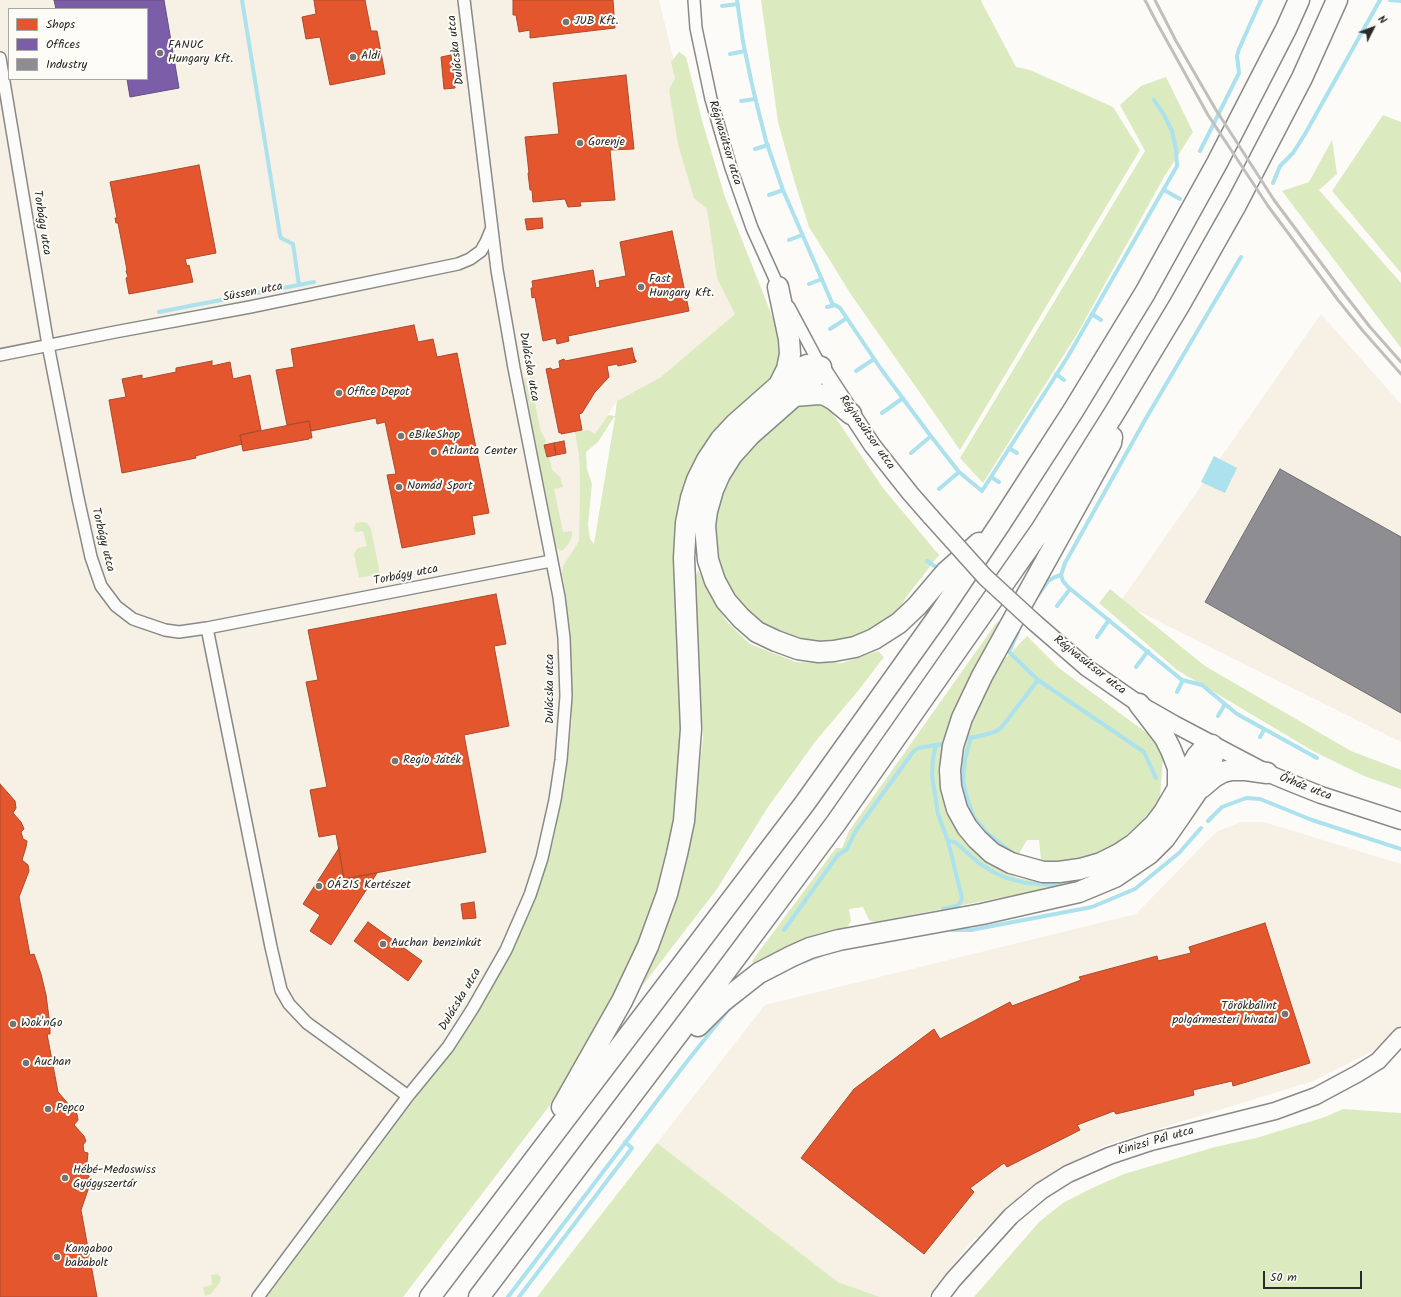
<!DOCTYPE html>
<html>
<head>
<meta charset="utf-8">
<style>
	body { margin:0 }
	#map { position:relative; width:1401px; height:1297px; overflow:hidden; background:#fcfbf8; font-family:Kalam,sans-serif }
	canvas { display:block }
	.legend { position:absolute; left:8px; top:8px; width:140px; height:72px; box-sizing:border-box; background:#fdfcf7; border:1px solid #a9a8a5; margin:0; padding:5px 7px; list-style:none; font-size:12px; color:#2b2b2b }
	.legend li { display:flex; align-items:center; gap:8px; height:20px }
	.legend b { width:20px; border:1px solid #a9a8a5 }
	.north { position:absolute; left:1353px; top:8px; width:40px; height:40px; -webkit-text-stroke:3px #fdfcf7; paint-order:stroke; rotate:48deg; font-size:11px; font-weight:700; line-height:16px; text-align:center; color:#2b2b2b }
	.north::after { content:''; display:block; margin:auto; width:14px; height:18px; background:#2b2b2b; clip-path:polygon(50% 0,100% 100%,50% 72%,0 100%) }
	.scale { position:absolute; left:1263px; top:1271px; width:99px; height:18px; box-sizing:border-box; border:2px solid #2b2b2b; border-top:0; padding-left:5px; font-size:12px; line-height:14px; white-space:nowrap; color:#2b2b2b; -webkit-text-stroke:3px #fdfcf7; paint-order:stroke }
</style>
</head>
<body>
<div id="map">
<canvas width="1401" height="1297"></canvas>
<ul class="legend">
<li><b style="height:11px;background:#e4572e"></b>Shops</li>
<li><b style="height:11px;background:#7b5ea7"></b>Offices</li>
<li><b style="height:11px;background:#8d8d92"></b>Industry</li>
</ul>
<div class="north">N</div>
<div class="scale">50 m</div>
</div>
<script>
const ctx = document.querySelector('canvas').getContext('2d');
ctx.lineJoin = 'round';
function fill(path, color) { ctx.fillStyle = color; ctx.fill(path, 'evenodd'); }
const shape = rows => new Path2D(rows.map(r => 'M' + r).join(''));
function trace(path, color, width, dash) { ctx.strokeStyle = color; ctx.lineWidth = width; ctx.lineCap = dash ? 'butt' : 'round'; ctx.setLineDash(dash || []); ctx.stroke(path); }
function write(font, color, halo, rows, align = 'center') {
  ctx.font = font + ' Kalam,sans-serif'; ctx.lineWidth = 4; ctx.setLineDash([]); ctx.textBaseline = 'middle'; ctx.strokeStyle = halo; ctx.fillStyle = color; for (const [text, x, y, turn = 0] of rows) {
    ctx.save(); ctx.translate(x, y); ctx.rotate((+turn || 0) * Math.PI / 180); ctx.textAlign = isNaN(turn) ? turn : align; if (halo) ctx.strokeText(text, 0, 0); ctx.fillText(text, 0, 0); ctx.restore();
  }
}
const built = shape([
	[0,0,659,0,735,314,661,377,617,401,595,435,575,432,579,456,580,480,579,541,563,566,562,574,565,592,571,657,572,719,565,782,553,842,540,883,522,928,503,968,478,1011,453,1048,267,1297,0,1297],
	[9,9,147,9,147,79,9,79],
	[1321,314,1401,404,1401,742,1120,602],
	[1242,822,1264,822,1401,864,1401,1025,1377,1049,1313,1081,1106,1145,1071,1163,1008,1206,967,1247,928,1297,880,1297,838,1282,657,1143,765,1005,1136,914,1206,842,1218,831]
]);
const green = shape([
	[761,0,982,0,981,1,1016,67,1030,70,1113,107,1140,150,960,450,852,296,809,227,794,180,778,122],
	[679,52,686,57,703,124,725,197,780,336,780,358,776,374,690,478,681,704,680,785,664,875,643,948,604,1020,550,1105,403,1297,267,1297,453,1048,478,1011,503,968,522,928,540,883,553,842,565,782,572,719,571,657,565,592,562,574,563,566,579,541,580,480,579,456,575,432,588,430,595,434,608,415,615,416,617,401,661,377,735,314,717,278,707,209,694,198,678,144,669,90,675,78,671,62],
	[614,417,615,417,594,544,590,539,588,525,592,484,587,469,586,452,598,442],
	[1166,77,1193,132,1164,177,1077,334,983,483,960,458,1145,151,1120,105,1141,86],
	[1383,115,1401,122,1401,273,1332,191],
	[1332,140,1337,174,1319,190,1401,283,1401,348,1282,191,1309,182],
	[529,375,533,376,536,379,535,384,532,386,540,429,546,442,544,444,546,457,549,457,552,470,560,477,563,487,554,489,563,532,572,531,572,536,569,543,562,551,558,549,556,546,524,382,525,377,529,394,532,394],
	[802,404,818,404,829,408,883,488,939,555,907,596,898,611,874,631,847,642,823,643,793,640,767,630,745,611,723,574,715,554,714,523,719,493,736,465,766,430],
	[362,522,367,523,371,529,380,574,359,578,354,554,358,548,367,546,363,531,355,532,354,528,356,523],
	[698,570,714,602,728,623,750,644,796,662,842,663,878,651,884,657,858,691,815,742,768,807,717,889,643,985,681,879,695,810,703,737,696,626,695,578],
	[1110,589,1205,666,1351,751,1401,770,1401,789,1364,776,1313,751,1177,670,1099,603],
	[997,622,1000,623,978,666,950,724,941,754,940,774,942,795,955,826,970,848,988,864,1018,878,1035,881,1067,881,1067,885,875,922,869,920,863,907,849,909,851,921,846,929,781,949,754,963,752,961,836,848,842,848,849,831],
	[1027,636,1059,668,1152,737,1163,758,1160,798,1142,821,1113,847,1070,862,1047,863,1041,860,1039,840,1027,840,1018,855,1015,855,986,838,968,815,958,786,964,736,978,704,1002,658,1007,657],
	[1343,1109,1401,1113,1401,1297,974,1297,1039,1222,1063,1203,1090,1189,1124,1174,1215,1147,1256,1138,1325,1117],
	[657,1143,838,1282,880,1297,537,1297],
	[217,1274,221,1277,220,1282,211,1294,205,1296,203,1287,212,1285,211,1275]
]);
const water = shape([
	[1214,456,1237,468,1225,493,1201,482]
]);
const shops = shape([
	[314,0,365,0,371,31,377,31,385,74,330,85,320,37,306,39,302,17,316,14,314,0],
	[513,0,613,0,615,28,530,38,530,30,519,32,516,15,513,15,513,0],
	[451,55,455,88,444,89,441,57,451,55],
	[626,75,634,149,610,150,615,200,580,202,581,206,568,207,565,199,533,202,532,190,530,190,528,173,529,173,525,137,559,134,553,83,626,75],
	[199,165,216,253,185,259,187,266,189,265,193,282,129,294,126,278,128,277,126,271,127,270,118,223,116,223,115,218,117,218,110,182,199,165],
	[542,218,543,228,527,230,525,219,542,218],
	[672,231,689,311,568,336,569,341,557,344,556,338,543,341,535,297,532,298,531,288,533,288,532,281,593,270,596,288,600,287,599,281,626,276,620,242,672,231],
	[414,325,418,342,433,339,437,357,457,353,489,513,472,516,475,534,402,548,387,475,396,474,385,422,377,424,376,418,311,431,309,421,287,425,276,370,294,367,291,349,414,325],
	[632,348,635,360,633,360,636,360,636,362,618,366,617,364,607,366,609,377,595,392,582,413,579,414,582,430,561,434,561,432,559,433,546,369,551,368,552,370,560,368,559,361,564,359,565,361,632,348],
	[212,361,212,366,230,362,233,379,250,375,261,430,240,435,242,444,195,456,196,458,122,473,109,400,126,397,122,379,142,375,142,379,176,372,176,368,212,361],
	[309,421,312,438,309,438,309,439,243,451,240,435,309,421],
	[564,441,566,453,556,455,554,443,564,441],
	[554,443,556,455,547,457,544,445,554,443],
	[496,594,506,644,494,646,509,726,464,735,486,852,344,879,336,834,319,837,310,790,327,787,306,682,318,680,308,630,496,594],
	[0,784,15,801,16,808,13,813,21,822,24,829,21,832,23,839,27,841,26,847,22,860,28,865,29,871,19,897,30,955,34,954,41,974,46,995,50,1025,50,1034,47,1034,58,1092,77,1114,78,1120,74,1125,84,1136,86,1141,83,1145,84,1152,88,1153,87,1162,83,1172,89,1176,90,1184,81,1210,97,1297,0,1297,0,784],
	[339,848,344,879,377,873,331,945,310,931,320,915,303,904,339,848],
	[474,902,476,918,463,919,461,904,474,902],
	[368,922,422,961,408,981,354,941,368,922],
	[1265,923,1310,1063,1233,1086,1232,1081,1193,1090,1194,1095,1116,1114,1114,1111,1077,1125,1080,1130,1007,1167,1004,1163,970,1188,974,1192,924,1254,801,1158,854,1089,934,1029,940,1039,1010,1002,1012,1006,1081,980,1079,977,1157,956,1158,961,1191,953,1189,947,1265,923]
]);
const offices = shape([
	[54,0,164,0,179,88,130,97,127,79,147,79,147,9,56,9,54,0]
]);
const industry = shape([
	[1280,469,1401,537,1401,713,1205,602,1280,469]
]);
const stream = shape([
	[242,0,280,235,281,238,293,244,299,285],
	[737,0,743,42,753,89,766,141,783,190,833,305],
	[1390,0,1401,1],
	[722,6,738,4],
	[730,54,745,51],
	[741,101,755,99],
	[755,149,768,145],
	[1200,151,1239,73,1237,56,1239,49,1261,0],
	[1273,183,1280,166,1293,153,1305,134,1380,0],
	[1164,190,1180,199],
	[769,195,783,190],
	[789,240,802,235],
	[1241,257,1145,420,1065,563,1061,575,1063,581,1068,587,1182,680,1202,685,1237,714,1317,758],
	[809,284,822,279],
	[827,307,835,305,840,308,881,369,930,435,959,472,982,491,1067,358,1177,166,1176,149,1172,131,1164,115,1154,100],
	[159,312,314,282],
	[1092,314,1101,320],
	[830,329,847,318],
	[856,371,874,359],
	[1056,374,1064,380],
	[882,413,903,398],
	[1009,448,1017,453],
	[911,453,931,436],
	[991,477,999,482],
	[939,489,959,472],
	[927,561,939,569],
	[1036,598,1048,581,1055,577,1061,575],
	[1057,606,1070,589],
	[1018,632,1009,652,1038,680,1144,752,1156,778],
	[1097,637,1109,620],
	[1136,667,1148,651],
	[1177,692,1183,680],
	[1218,716,1225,704],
	[971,737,965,759,963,780,967,798,974,817,987,833,1010,851],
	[1260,737,1264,730],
	[967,739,995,732,1001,728,1038,680],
	[936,745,933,758,932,775,938,814,948,841,955,842,979,863,995,873,1007,878,1025,883,1059,885],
	[1208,821,1222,807,1246,798,1260,799,1312,820,1401,849],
	[943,909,957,906,960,903,962,898,948,841],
	[784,930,838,855,847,849,855,832,913,752,918,748,942,744],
	[952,930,971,930,1092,907,1135,889,1179,853,1201,828],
	[802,962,821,955],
	[508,1297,685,1064,728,1010,734,1005],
	[519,1297,632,1148,625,1142]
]);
const street = shape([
	[694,0,696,28,711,99,731,168,752,228,780,290],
	[0,58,48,345,78,498,91,557,101,586,116,606,133,619,165,630,179,632,207,628,551,561],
	[789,307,821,367],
	[0,355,115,332,250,307,458,264,470,259,481,251,486,242,491,230],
	[207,628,271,947,281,990,289,1004,307,1023,408,1096],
	[258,1297,408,1096,448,1047,473,1008,506,950,530,895,542,858,555,800,561,760,566,696,564,638,559,597,514,368,497,270,464,0]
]);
const secondary = shape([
	[821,367,872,445,910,493,931,517],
	[1034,622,1087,668,1139,704,1174,724,1267,773,1291,783,1321,795,1401,821],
	[940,1297,953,1280,1011,1216,1041,1191,1068,1174,1109,1156,1151,1142,1275,1111,1316,1096,1357,1074,1378,1061,1401,1036]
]);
const highway = shape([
	[778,287,789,339,790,354,787,369,780,383],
	[794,396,819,394,825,395,834,400,851,414],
	[1112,437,1111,443,982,676,962,718,953,746,950,770,951,787,957,809,967,827,977,839,992,853,1011,863,1043,872,1059,872,1080,869,1101,863,1119,854,1134,844,1155,824,1164,812,1178,788,1178,768,1171,750,1165,738,1139,704],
	[1201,788,1214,777,1223,772,1231,770,1246,770,1267,773],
	[698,1026,722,1002,759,973,792,956,810,948,839,940,982,914,1079,892,1115,877,1149,854,1165,838,1179,818,1198,790,1211,764,1213,756,1212,745,1206,746,1197,756,1178,788],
	[562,1107,622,1001,648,946,667,894,677,854,684,821,691,729,684,558,686,523,691,498,697,480,707,460,721,439,735,424,796,370,807,365,813,365,821,367,819,371,809,383,750,435,732,455,720,474,713,490,707,511,705,526,708,560,715,581,726,601,741,618,757,632,776,641,798,649,819,652,834,651,855,647,874,639,899,623,917,606,946,572,979,543],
	[430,1297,805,803,937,618,1000,524,1073,411,1145,293,1217,163,1286,29,1299,0],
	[479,1297,722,976,836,823,1041,530,1115,412,1180,304,1237,203,1302,78,1337,0]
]);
const rail = shape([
	[1145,0,1157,23,1208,115,1268,206,1338,300,1363,331,1401,374],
	[1155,0,1176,41,1216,110,1274,200,1342,291,1370,327,1401,362]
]);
const secondaryBridge = shape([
	[931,517,985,577,1034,622]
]);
const markers = [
	[566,22,4,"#747473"],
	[160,53,4,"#747473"],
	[353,57,4,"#747473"],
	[580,143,4,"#747473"],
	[641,287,4,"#747473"],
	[339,393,4,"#747473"],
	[401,436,4,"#747473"],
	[434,452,4,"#747473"],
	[399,487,4,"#747473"],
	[395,761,4,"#747473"],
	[319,886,4,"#747473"],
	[383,944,4,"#747473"],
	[1285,1014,4,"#747473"],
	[13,1024,4,"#747473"],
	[26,1063,4,"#747473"],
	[48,1109,4,"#747473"],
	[65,1178,4,"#747473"],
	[57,1257,4,"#747473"]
];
const poiNames = [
	["JUB Kft.",574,22],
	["FANUC",168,46],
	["Hungary Kft.",168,60],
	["Aldi",361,57],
	["Gorenje",588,143],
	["Fast",649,280],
	["Hungary Kft.",649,294],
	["Office Depot",347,393],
	["eBikeShop",409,436],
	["Atlanta Center",442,452],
	["Nomád Sport",407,487],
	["Regio Játék",403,761],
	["OÁZIS Kertészet",327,886],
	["Auchan benzinkút",391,944],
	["Törökbálint",1277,1007,"right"],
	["polgármesteri hivatal",1277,1021,"right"],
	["Wok'nGo",21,1024],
	["Auchan",34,1063],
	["Pepco",56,1109],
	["Hébé-Medoswiss",73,1171],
	["Gyógyszertár",73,1185],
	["Kangaboo",65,1250],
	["bababolt",65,1264]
];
const streetNames = [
	["Dulácska utca",457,50,-97],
	["Régivasútsor utca",724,143,73],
	["Torbágy utca",41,223,81],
	["Süssen utca",253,293,-11],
	["Dulácska utca",528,367,80],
	["Régivasútsor utca",866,433,55],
	["Torbágy utca",102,540,76],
	["Torbágy utca",406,576,-11],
	["Régivasútsor utca",1089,666,38],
	["Dulácska utca",551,689,-90],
	["Őrház utca",1305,788,21],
	["Dulácska utca",461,1000,-59],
	["Kinizsi Pál utca",1156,1142,-16]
];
fill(built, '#f6f0e5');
fill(green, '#dceac0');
fill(water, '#ace1ee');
fill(shops, '#e4572e');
trace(shops, '#ac4a2d', 1);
fill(offices, '#7b5ea7');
trace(offices, '#634f82', 1);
fill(industry, '#8d8d92');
trace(industry, '#707073', 1);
trace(stream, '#ace1ee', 4);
trace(street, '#898987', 14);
trace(secondary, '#898987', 19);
trace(highway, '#898987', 23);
trace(street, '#fbfbf9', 11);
trace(secondary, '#fbfbf9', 16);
trace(highway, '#fbfbf9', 20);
trace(rail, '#c0bfbc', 3);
trace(secondaryBridge, '#898987', 19, []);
trace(secondaryBridge, '#fbfbf9', 16);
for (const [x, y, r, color] of markers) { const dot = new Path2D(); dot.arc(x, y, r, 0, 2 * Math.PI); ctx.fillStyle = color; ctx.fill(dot); trace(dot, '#fdfcf7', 1.5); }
write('12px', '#2b2b2b', '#fdfcf7', poiNames, 'left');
write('12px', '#2b2b2b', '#fdfcf7', streetNames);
</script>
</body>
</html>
